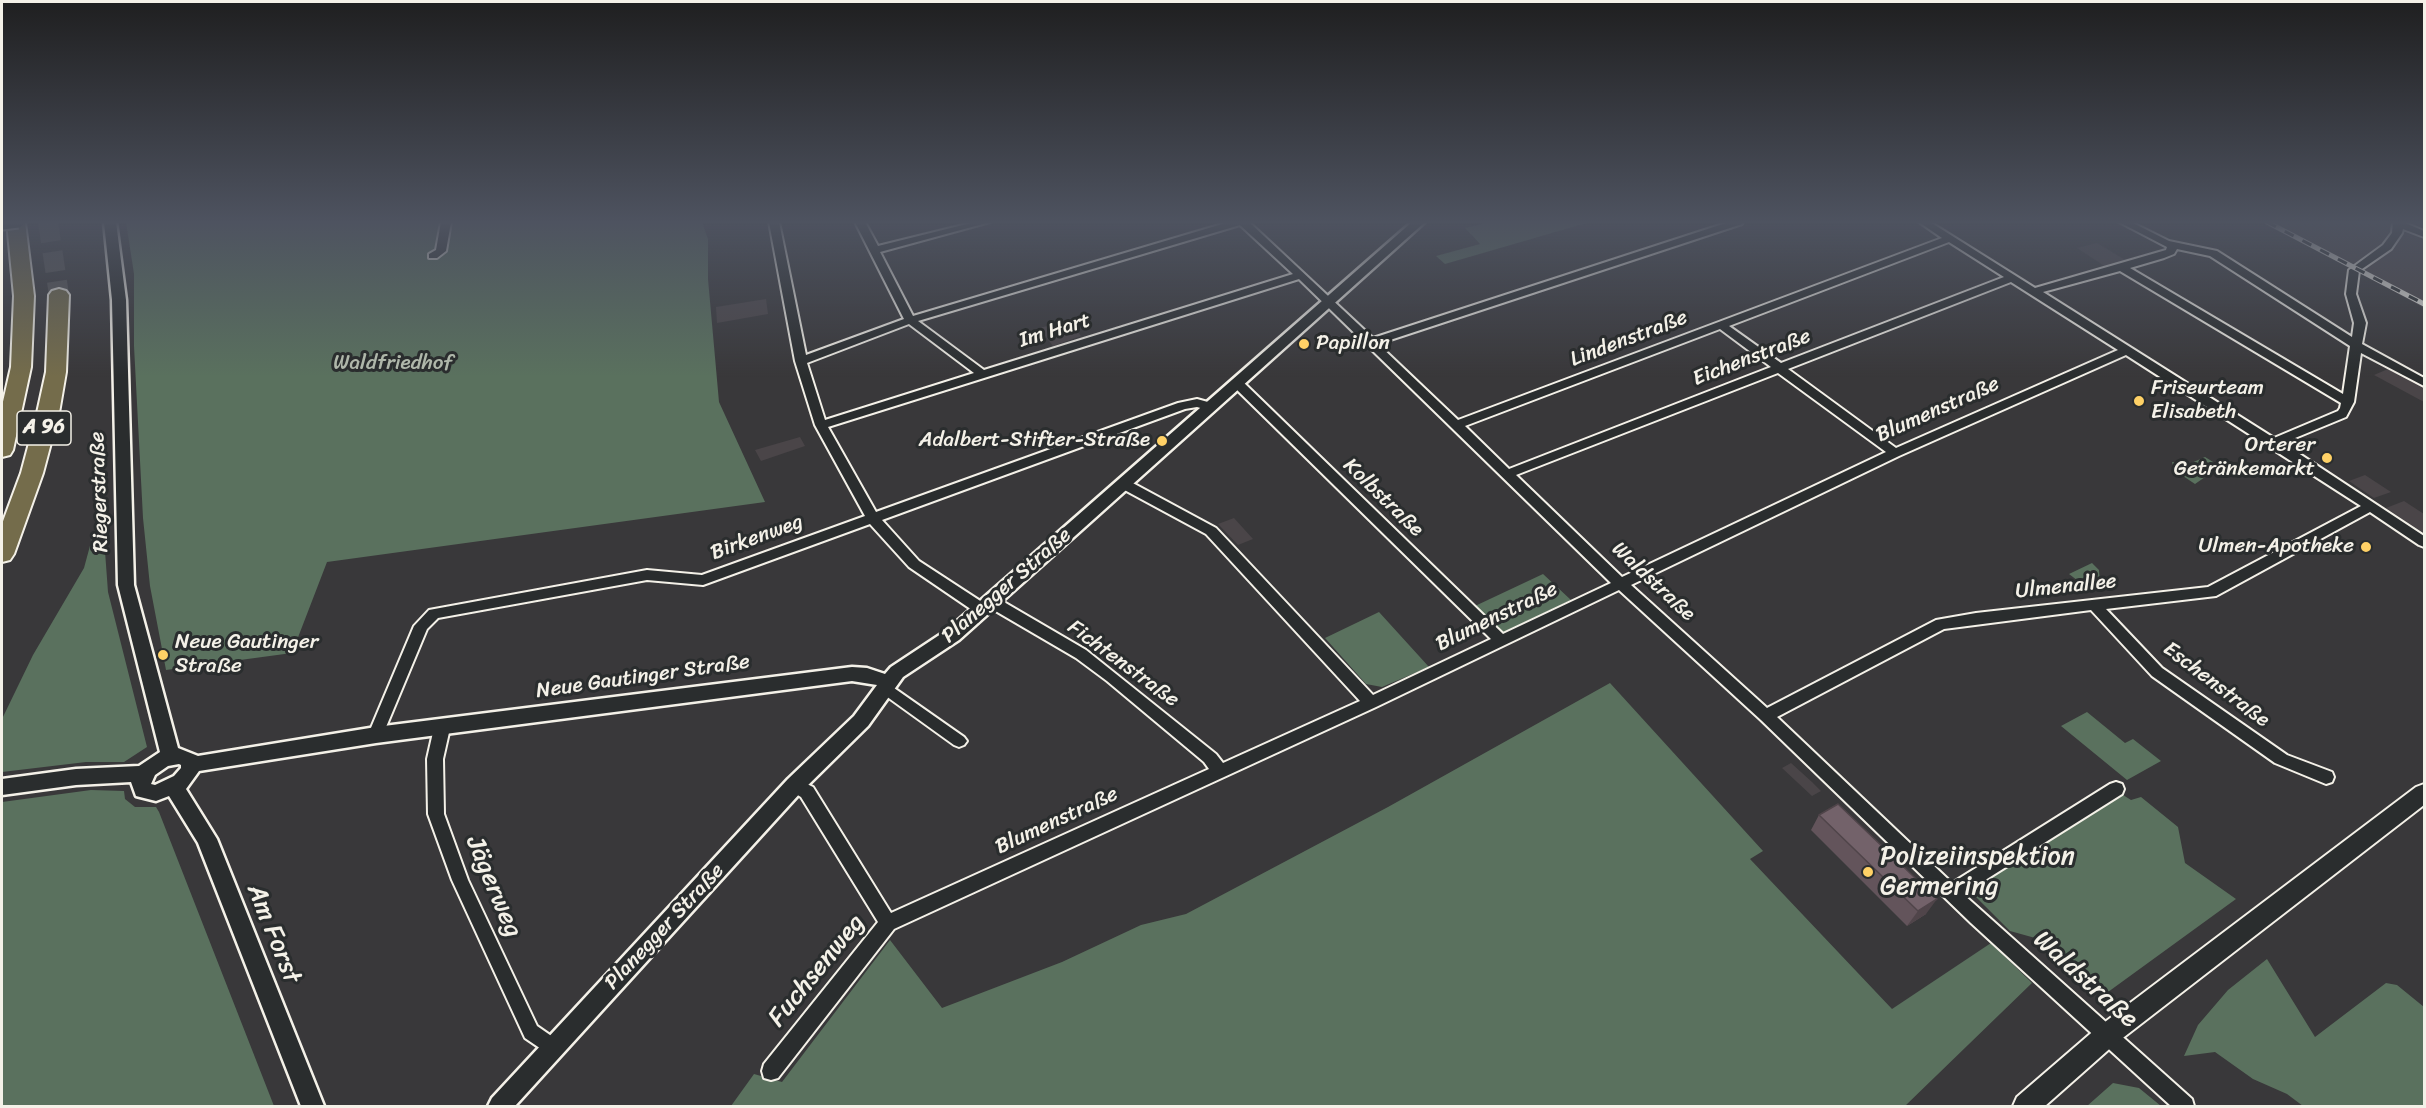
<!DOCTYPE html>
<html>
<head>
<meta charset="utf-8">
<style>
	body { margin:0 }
	#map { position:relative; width:2426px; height:1108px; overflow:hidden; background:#39383a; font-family:Sriracha,sans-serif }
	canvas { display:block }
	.frame { position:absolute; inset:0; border:3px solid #f4f1e8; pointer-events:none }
</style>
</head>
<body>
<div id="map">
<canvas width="2426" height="1108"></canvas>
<div class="frame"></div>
</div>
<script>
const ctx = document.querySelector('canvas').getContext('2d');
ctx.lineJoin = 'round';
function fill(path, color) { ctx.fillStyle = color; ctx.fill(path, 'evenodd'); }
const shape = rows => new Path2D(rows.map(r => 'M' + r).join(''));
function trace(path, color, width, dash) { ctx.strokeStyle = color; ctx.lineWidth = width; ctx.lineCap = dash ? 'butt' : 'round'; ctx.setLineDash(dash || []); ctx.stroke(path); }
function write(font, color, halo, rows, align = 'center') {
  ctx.font = font + ' Sriracha,sans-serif'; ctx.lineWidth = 6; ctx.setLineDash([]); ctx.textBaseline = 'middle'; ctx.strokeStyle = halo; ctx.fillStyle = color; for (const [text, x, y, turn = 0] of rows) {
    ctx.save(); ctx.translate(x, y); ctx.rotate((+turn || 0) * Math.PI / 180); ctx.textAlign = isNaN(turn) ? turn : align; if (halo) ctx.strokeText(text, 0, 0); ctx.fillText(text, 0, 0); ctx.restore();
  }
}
const built = shape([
	[2261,222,2424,222,2424,308,2364,275],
	[2097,243,2127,261,2106,267,2077,248],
	[766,299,768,314,717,323,716,307],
	[1069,321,1081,336,1053,346,1039,328],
	[2388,369,2424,388,2424,402,2374,375],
	[800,437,805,446,761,461,755,450],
	[2365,475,2391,492,2374,498,2349,481],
	[2404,501,2424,514,2424,531,2422,532,2386,508],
	[1234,518,1253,539,1238,545,1218,524],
	[1791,763,1812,782,1821,791,1812,796,1782,768]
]);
const green = shape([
	[126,222,702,222,708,239,708,279,719,402,765,502,327,562,292,653,166,670,150,586,143,518,134,346,134,274],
	[1490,222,1590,222,1445,264,1436,256,1480,244,1465,228],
	[2205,457,2218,465,2204,471,2208,475,2195,484,2174,470,2172,462,2189,464],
	[103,524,108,592,147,747,124,762,86,762,2,772,2,719,33,655,84,568,94,531],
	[2092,563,2099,570,2100,584,2090,590,2069,574],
	[1543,574,1571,600,1502,633,1475,606],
	[1379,612,1429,667,1382,687,1366,684,1325,638],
	[1610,683,1763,851,1750,859,1892,1009,1991,943,2032,983,1905,1106,731,1106,754,1074,782,1082,890,940,942,1008,1062,962,1141,925,1186,914,1388,807],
	[2087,712,2125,743,2133,739,2161,761,2127,780,2061,726],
	[91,790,124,791,125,799,135,807,156,807,159,812,274,1106,2,1106,2,802],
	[2123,795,2131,800,2141,797,2178,827,2185,863,2236,899,2108,992,2062,951,2046,941,2010,931,1970,891],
	[2267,959,2315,1037,2386,983,2397,985,2424,1007,2424,1106,2303,1106,2287,1094,2253,1079,2215,1052,2184,1056,2198,1025,2228,990],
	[2113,1083,2139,1088,2161,1106,2087,1106]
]);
const motorwayTunnel = shape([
	[48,222,59,295]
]);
const minor = shape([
	[441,222,451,222,446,251,437,258,429,258,429,254,436,250,441,222],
	[769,222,779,222,806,355,904,319,855,222,865,222,878,246,975,222,990,222,880,252,913,316,1229,222,1249,222,1373,338,1729,222,1743,222,1742,224,1378,344,1458,420,1942,238,1919,222,1930,222,2035,288,2166,250,2167,247,2119,222,2131,222,2169,241,2217,251,2352,337,2354,323,2346,294,2349,270,2383,245,2392,233,2393,222,2403,222,2424,231,2424,237,2403,229,2402,233,2391,249,2359,271,2356,294,2366,323,2362,344,2424,378,2424,386,2361,353,2354,402,2346,417,2283,443,2424,536,2424,547,2419,545,2370,512,2216,596,2106,609,2162,668,2287,755,2332,772,2334,777,2332,782,2326,784,2275,763,2152,676,2091,610,1944,629,1777,717,1952,883,2110,784,2116,782,2122,784,2124,789,2122,794,1963,894,2192,1099,2194,1106,2171,1106,1971,923,1761,720,1619,590,1376,707,894,929,778,1078,771,1080,764,1078,762,1071,764,1064,878,922,801,797,789,790,787,785,789,780,795,778,813,787,891,913,1209,769,1204,762,1107,681,1076,658,987,606,985,602,987,598,997,598,1086,650,1216,754,1223,763,1360,701,1206,534,1119,487,1118,484,1119,481,1129,481,1216,528,1373,695,1491,639,1234,387,1232,384,1234,381,1242,381,1503,634,1611,583,1299,279,828,427,876,512,1178,403,1197,399,1215,404,1217,407,1211,411,1197,407,1185,409,882,520,919,561,988,606,990,610,988,614,978,614,909,567,870,524,703,585,647,580,438,618,427,629,381,739,376,741,371,739,368,735,414,626,429,610,647,570,702,575,865,516,815,425,795,361,769,222],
	[1240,225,1293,274,984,370,918,321,1240,225],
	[1949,242,2004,277,1781,363,1729,326,1949,242],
	[2177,249,2210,256,2350,346,2343,394,2130,268,2164,258,2174,254,2177,249],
	[2120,271,2341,403,2340,408,2338,411,2274,438,2043,292,2120,271],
	[2011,282,2118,350,1896,448,1788,369,2011,282],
	[909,324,974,373,825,420,807,363,909,324],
	[1720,329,1771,367,1509,469,1465,426,1720,329],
	[2126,355,2361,506,2208,587,1976,613,1936,620,1767,708,1631,585,1899,456,2126,355],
	[1778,373,1886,452,1622,577,1516,475,1778,373],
	[884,681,964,737,967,741,964,745,959,747,954,745,879,691,877,687,879,683,884,681],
	[442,722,447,724,450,728,443,759,444,814,468,880,537,1026,560,1042,562,1048,560,1054,553,1057,525,1038,452,880,428,814,427,759,434,728,437,724,442,722]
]);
const tertiary = shape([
	[104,222,116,222,126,300,134,585,178,748,198,756,376,727,852,667,867,668,885,674,891,667,947,630,1412,222,1425,222,959,640,903,677,868,726,802,791,515,1106,488,1106,492,1098,788,779,854,716,877,685,852,681,376,743,199,771,186,789,217,839,324,1106,301,1106,198,843,169,796,156,801,136,796,131,782,76,785,2,795,2,779,76,769,139,766,160,752,118,585,112,300,104,222],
	[179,764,181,765,181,768,174,776,155,785,151,784,155,775,168,766,179,764]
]);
const secondary = shape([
	[2424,784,2424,805,2115,1044,2045,1106,2013,1106,2017,1097,2097,1028,2416,787,2424,784]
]);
const motorway = shape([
	[7,222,25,222,34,296,31,367,13,450,10,455,2,457,2,406,11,367,14,296,7,222],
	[59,289,66,291,69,295,66,372,59,413,43,473,14,554,10,560,2,562,2,524,21,473,37,413,46,372,49,295,52,291,59,289]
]);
const rail = shape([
	[2267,222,2424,304]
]);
const minorBridge = shape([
	[2,224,18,222]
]);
const wall = shape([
	[1819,815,1926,914,1907,926,1811,830]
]);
const shadedWall = shape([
	[1937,899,1926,914,1907,926,1918,911]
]);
const building = shape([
	[1838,804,1937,899,1918,911,1819,815,1838,804]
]);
const markers = [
	[1304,344,6,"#ffd166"],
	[2139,401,6,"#ffd166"],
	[1162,441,6,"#ffd166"],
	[2327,458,6,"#ffd166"],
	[2366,547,6,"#ffd166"],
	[163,655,6,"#ffd166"],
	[1868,872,6,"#ffd166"]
];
const shields = [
	[44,428,54]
];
const shieldNames = [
	["A 96",44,428]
];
const streetNames = [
	["Im Hart",1055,331,-17],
	["Lindenstraße",1629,339,-21],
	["Eichenstraße",1752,358,-21],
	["Blumenstraße",1938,410,-24],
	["Riegerstraße",100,492,-92],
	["Kolbstraße",1383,498,44],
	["Birkenweg",757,538,-20],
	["Waldstraße",1653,582,43],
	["Planegger Straße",1007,586,-41],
	["Ulmenallee",2066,587,-6],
	["Blumenstraße",1497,617,-26],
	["Fichtenstraße",1123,664,36],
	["Neue Gautinger Straße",643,677,-8],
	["Eschenstraße",2216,685,37],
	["Blumenstraße",1057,821,-25],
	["Planegger Straße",665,927,-47]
];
const poiNames = [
	["Papillon",1316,344],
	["Friseurteam",2151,389],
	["Elisabeth",2151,413],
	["Adalbert-Stifter-Straße",1150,441,"right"],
	["Orterer",2315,446,"right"],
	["Getränkemarkt",2315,470,"right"],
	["Ulmen-Apotheke",2354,547,"right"],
	["Neue Gautinger",175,643],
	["Straße",175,667]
];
const parkNames = [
	["Waldfriedhof",393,364]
];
const nearPoinames = [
	["Polizeiinspektion",1880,857],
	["Germering",1880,887]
];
const nearStreetnames = [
	["Jägerweg",493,887,67],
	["Am Forst",273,934,68],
	["Fuchsenweg",817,971,-51],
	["Waldstraße",2085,980,42]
];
fill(built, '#4a4548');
fill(green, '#5a715e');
trace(motorwayTunnel, '#555454', 20, [20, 10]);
trace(minor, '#f4f1e8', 4);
trace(tertiary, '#f4f1e8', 5);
trace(secondary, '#f4f1e8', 4);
trace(motorway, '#f4f1e8', 4);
fill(minor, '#2a2d2e');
fill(tertiary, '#2a2d2e');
fill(secondary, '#2a2d2e');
fill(motorway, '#746c4b');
trace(rail, '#f4f1e8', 5);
trace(rail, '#2a2d2e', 3, [10]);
trace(minorBridge, '#f4f1e8', 15, []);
trace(minorBridge, '#2a2d2e', 11);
fill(wall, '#63545b');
fill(shadedWall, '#50454a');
fill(building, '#73626a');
trace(building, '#50454a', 1.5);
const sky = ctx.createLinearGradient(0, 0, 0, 377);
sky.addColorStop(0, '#1f1f20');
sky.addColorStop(0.59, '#4e5360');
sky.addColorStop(1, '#4e536000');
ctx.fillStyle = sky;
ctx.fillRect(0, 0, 2426, 377);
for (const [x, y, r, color] of markers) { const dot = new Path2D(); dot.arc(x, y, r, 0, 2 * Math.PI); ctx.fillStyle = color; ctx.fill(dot); trace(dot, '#2a2d2e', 2); }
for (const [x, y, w] of shields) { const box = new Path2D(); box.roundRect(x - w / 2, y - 17, w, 34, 4.5); ctx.fillStyle = '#2a2d2e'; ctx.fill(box); trace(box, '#f4f1e8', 1.5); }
write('bold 20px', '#f4f1e8', null, shieldNames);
write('21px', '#f4f1e8', '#2a2d2e', streetNames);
write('21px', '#f4f1e8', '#2a2d2e', poiNames, 'left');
write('21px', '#afb7aa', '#2a2d2e', parkNames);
write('26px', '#f4f1e8', '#2a2d2e', nearPoinames, 'left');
write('26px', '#f4f1e8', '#2a2d2e', nearStreetnames);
</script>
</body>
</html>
